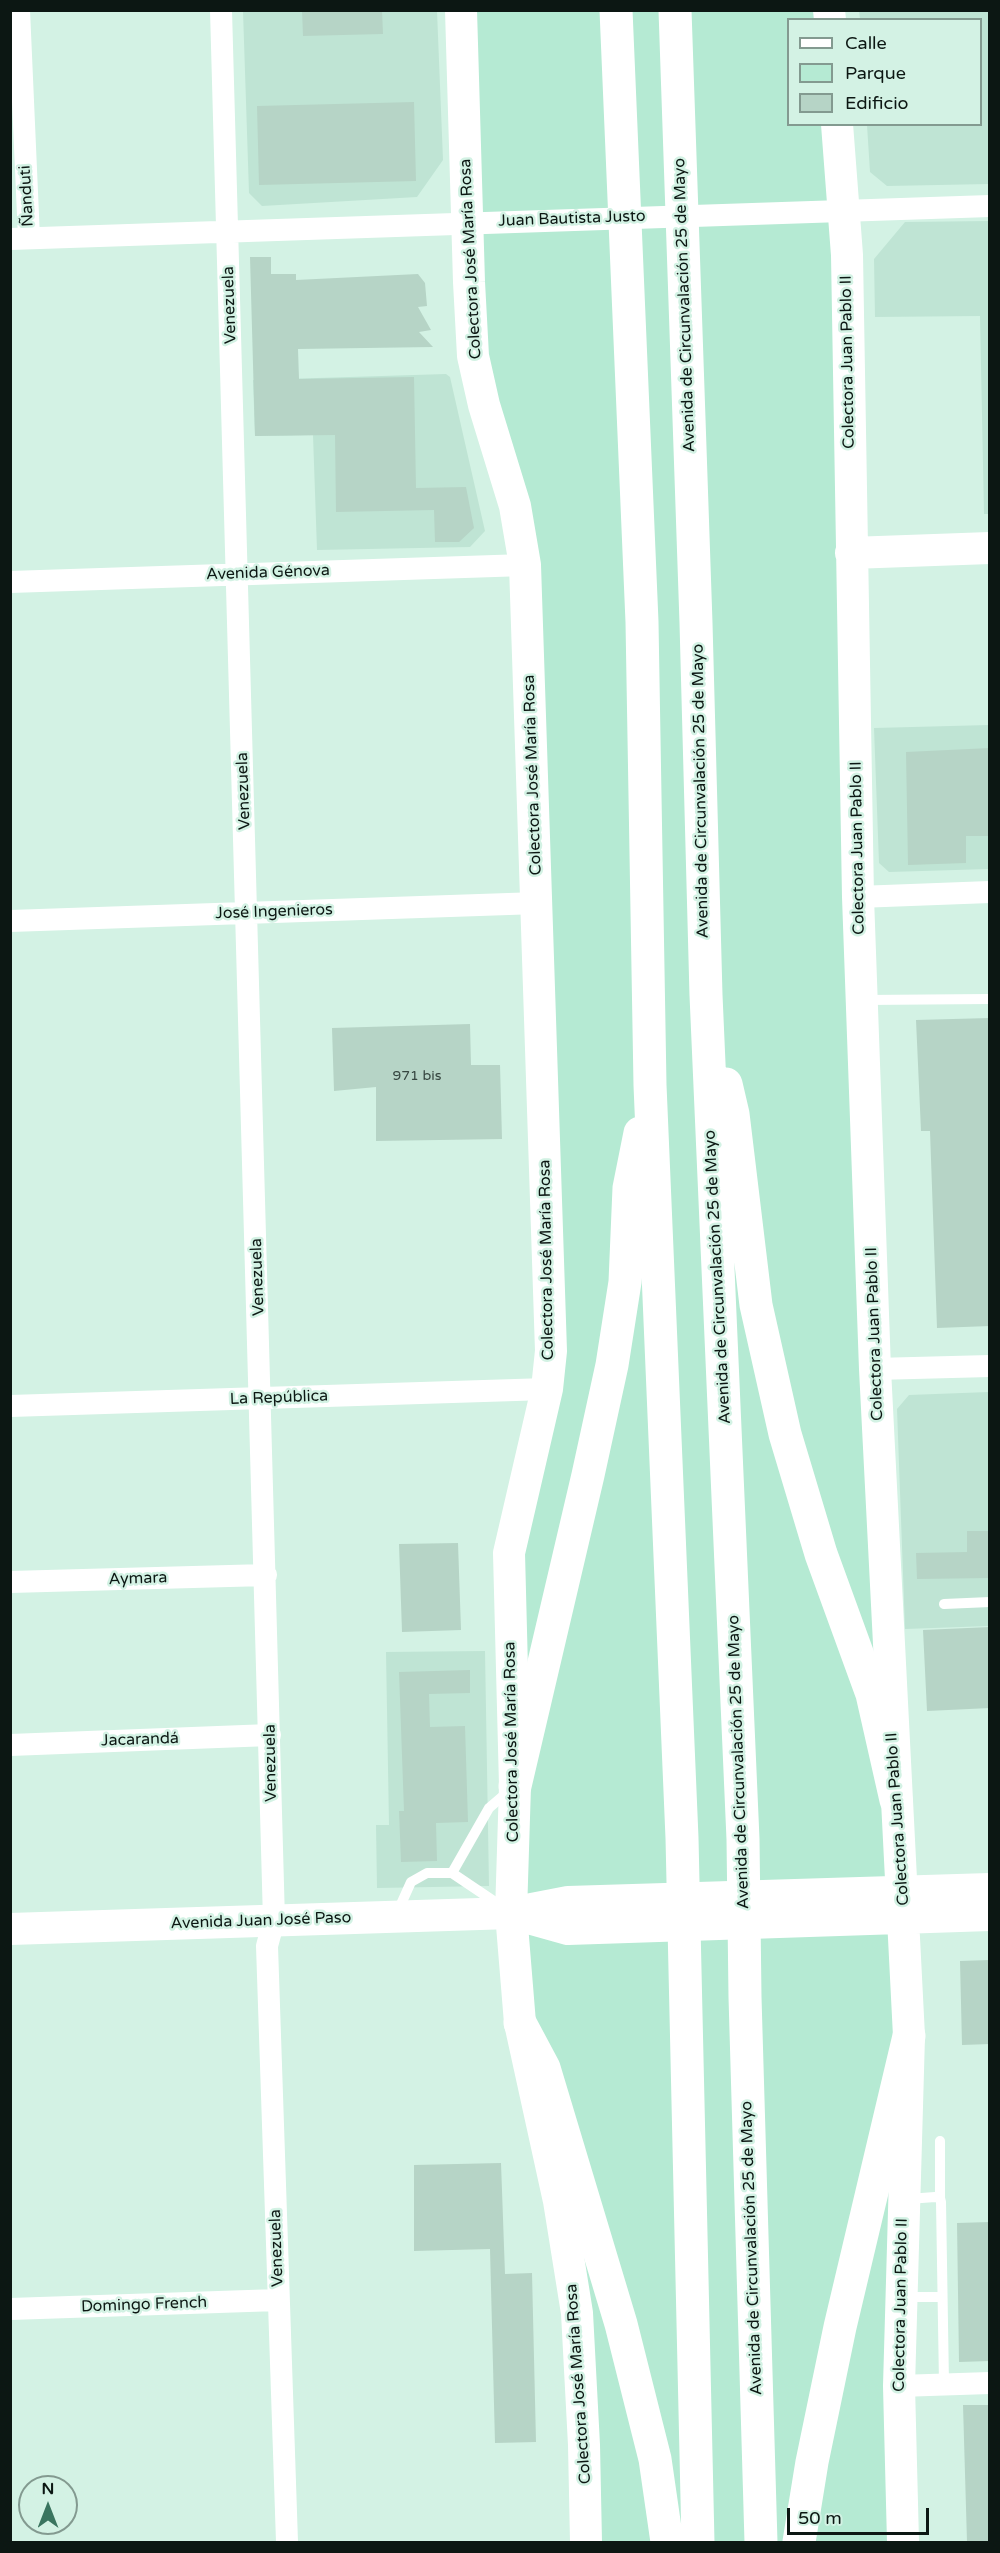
<!DOCTYPE html>
<html>
<head>
<meta charset="utf-8">
<style>
	body { margin:0 }
	#map { position:relative; width:1000px; height:2553px; overflow:hidden; background:#d3f2e4; font-family:"Varela Round",sans-serif }
	canvas { display:block }
	.frame { position:absolute; inset:0; border:12px solid #0c1713; pointer-events:none }
	.legend { position:absolute; left:787px; top:18px; width:195px; height:108px; box-sizing:border-box; background:#d3f2e4; border:2px solid #839a90; margin:0; padding:8px 10px; list-style:none; font-size:18px; color:#0c1713 }
	.legend li { display:flex; align-items:center; gap:12px; height:30px }
	.legend b { width:30px; border:2px solid #839a90 }
	.north { position:absolute; left:18px; top:2475px; width:60px; height:60px; box-sizing:border-box; background:#d3f2e4; border:2px solid #839a90; border-radius:50%; rotate:0deg; font-size:16px; font-weight:700; line-height:24px; text-align:center; color:#0c1713 }
	.north::after { content:''; display:block; margin:auto; width:21px; height:27px; background:#3a755f; clip-path:polygon(50% 0,100% 100%,50% 72%,0 100%) }
	.scale { position:absolute; left:787px; top:2508px; width:142px; height:27px; box-sizing:border-box; border:3px solid #0c1713; border-top:0; padding-left:8px; font-size:18px; line-height:21px; white-space:nowrap; color:#0c1713; -webkit-text-stroke:4px #d3f2e4; paint-order:stroke }
</style>
</head>
<body>
<div id="map">
<canvas width="1000" height="2553"></canvas>
<div class="frame"></div>
<ul class="legend">
<li><b style="height:8px;background:#fff"></b>Calle</li>
<li><b style="height:16px;background:#b5ead3"></b>Parque</li>
<li><b style="height:16px;background:#b6d4c6"></b>Edificio</li>
</ul>
<div class="north">N</div>
<div class="scale">50 m</div>
</div>
<script>
const ctx = document.querySelector('canvas').getContext('2d');
ctx.lineJoin = 'round';
function fill(path, color) { ctx.fillStyle = color; ctx.fill(path, 'evenodd'); }
const shape = rows => new Path2D(rows.map(r => 'M' + r).join(''));
function trace(path, color, width, dash) { ctx.strokeStyle = color; ctx.lineWidth = width; ctx.lineCap = dash ? 'butt' : 'round'; ctx.setLineDash(dash || []); ctx.stroke(path); }
function write(font, color, halo, rows, align = 'center') {
  ctx.font = font + ' "Varela Round",sans-serif'; ctx.lineWidth = 5; ctx.setLineDash([]); ctx.textBaseline = 'middle'; ctx.strokeStyle = halo; ctx.fillStyle = color; for (const [text, x, y, turn = 0] of rows) {
    ctx.save(); ctx.translate(x, y); ctx.rotate((+turn || 0) * Math.PI / 180); ctx.textAlign = isNaN(turn) ? turn : align; if (halo) ctx.strokeText(text, 0, 0); ctx.fillText(text, 0, 0); ctx.restore();
  }
}
const built = shape([
	[243,11,437,11,443,160,417,197,262,206,249,193],
	[859,11,989,11,989,184,887,186,870,172,867,125,980,124,980,20,860,19],
	[989,221,990,514,984,514,980,316,875,317,874,259,905,222],
	[446,374,450,377,485,531,470,547,317,550,313,435,255,436,253,380],
	[989,725,989,869,889,872,879,863,874,728],
	[989,1392,989,1626,905,1629,897,1409,909,1395],
	[485,1651,489,1886,377,1888,376,1825,389,1825,386,1652]
]);
const green = shape([
	[461,11,829,11,830,19,788,20,788,124,837,125,896,1800,903,2542,586,2542,584,2445,520,2023,509,1553,547,1389,525,565,484,405]
]);
const building = shape([
	[302,10,382,10,383,34,303,36],
	[414,102,416,181,259,185,257,106],
	[250,257,271,257,271,274,296,274,296,280,418,274,425,283,427,306,418,307,431,330,419,332,433,347,298,349,299,379,414,377,416,488,466,487,474,528,459,542,435,542,434,510,336,512,335,435,255,436],
	[990,748,990,836,966,836,966,863,908,865,906,752],
	[990,1018,990,1326,937,1328,930,1131,921,1131,916,1020],
	[470,1024,471,1065,500,1065,502,1139,376,1141,376,1087,334,1091,332,1028],
	[967,1531,990,1531,990,1578,917,1579,916,1553,967,1552],
	[458,1543,461,1630,402,1632,399,1544],
	[990,1627,990,1708,927,1711,923,1630],
	[470,1670,470,1693,429,1694,430,1727,465,1726,468,1822,436,1823,437,1861,401,1862,399,1811,404,1811,399,1672],
	[990,1960,990,2044,962,2045,960,1961],
	[501,2163,505,2274,532,2273,536,2442,495,2443,490,2249,414,2251,414,2165],
	[990,2222,990,2361,959,2362,957,2223],
	[963,2405,990,2405,990,2542,967,2542]
]);
const lane = shape([
	[864,1000,990,999],
	[944,1604,990,1602],
	[452,1873,489,1808,510,1790],
	[397,1913,411,1882,427,1873,452,1873,501,1906],
	[940,2198,940,2141],
	[908,2199,935,2197,940,2198,941,2202,944,2384],
	[904,2297,942,2297]
]);
const street = shape([
	[19,10,29,238],
	[221,10,274,1920,267,1946,287,2542],
	[10,239,990,206],
	[10,582,525,565],
	[858,897,990,892],
	[10,921,538,903],
	[875,1369,990,1366],
	[10,1406,547,1389],
	[10,1582,266,1575],
	[10,1745,270,1735],
	[10,2309,278,2300],
	[899,2386,990,2383]
]);
const secondary = shape([
	[461,10,469,282,473,356,484,405,515,506,525,565,551,1351,547,1389,509,1553,515,1786,511,1913,520,2023,559,2201,577,2313,584,2445,586,2542],
	[829,10,830,20],
	[837,124,847,255,858,897,875,1369,909,2036,899,2386,903,2542],
	[851,553,990,548],
	[518,1915,568,1929,990,1915],
	[10,1929,511,1913,568,1902,990,1889]
]);
const highway = shape([
	[616,10,642,622,650,1085,682,1838,698,2542],
	[675,10,696,623,706,995,743,1839,745,1997,761,2542],
	[726,1084,733,1114,756,1305,785,1434,821,1554,872,1694,896,1800],
	[515,1786,588,1475,612,1365,625,1282,629,1188,640,1133],
	[520,2023,544,2068,621,2324,655,2459,667,2542],
	[799,2542,812,2462,840,2327,909,2036]
]);
const numberNames = [
	["971 bis",417,1076]
];
const streetNames = [
	["Ñanduti",27,196,-93],
	["Juan Bautista Justo",572,219,-2],
	["Colectora José María Rosa",471,259,-93],
	["Venezuela",230,305,-92],
	["Avenida de Circunvalación 25 de Mayo",685,305,-92],
	["Colectora Juan Pablo II",848,362,-91],
	["Avenida Génova",268,573,-2],
	["Colectora José María Rosa",533,775,-92],
	["Venezuela",244,791,-92],
	["Avenida de Circunvalación 25 de Mayo",701,791,-91],
	["Colectora Juan Pablo II",858,848,-91],
	["José Ingenieros",274,912,-2],
	["Colectora José María Rosa",547,1260,-91],
	["Venezuela",258,1277,-92],
	["Avenida de Circunvalación 25 de Mayo",718,1277,-93],
	["Colectora Juan Pablo II",875,1334,-92],
	["La República",279,1398,-2],
	["Aymara",138,1579,-2],
	["Jacarandá",140,1740,-2],
	["Colectora José María Rosa",512,1742,-91],
	["Avenida de Circunvalación 25 de Mayo",739,1762,-92],
	["Venezuela",271,1763,-91],
	["Colectora Juan Pablo II",898,1819,-94],
	["Avenida Juan José Paso",261,1921,-2],
	["Venezuela",277,2248,-92],
	["Avenida de Circunvalación 25 de Mayo",752,2248,-92],
	["Domingo French",144,2305,-2],
	["Colectora Juan Pablo II",901,2305,-89],
	["Colectora José María Rosa",579,2384,-94]
];
fill(built, '#bfe4d4');
fill(green, '#b5ead3');
fill(building, '#b6d4c6');
trace(lane, '#fff', 10);
trace(street, '#fff', 22);
trace(secondary, '#fff', 32);
trace(highway, '#fff', 33);
write('14px', '#364640', null, numberNames);
write('16px', '#0c1713', '#d3f2e4', streetNames);
</script>
</body>
</html>
